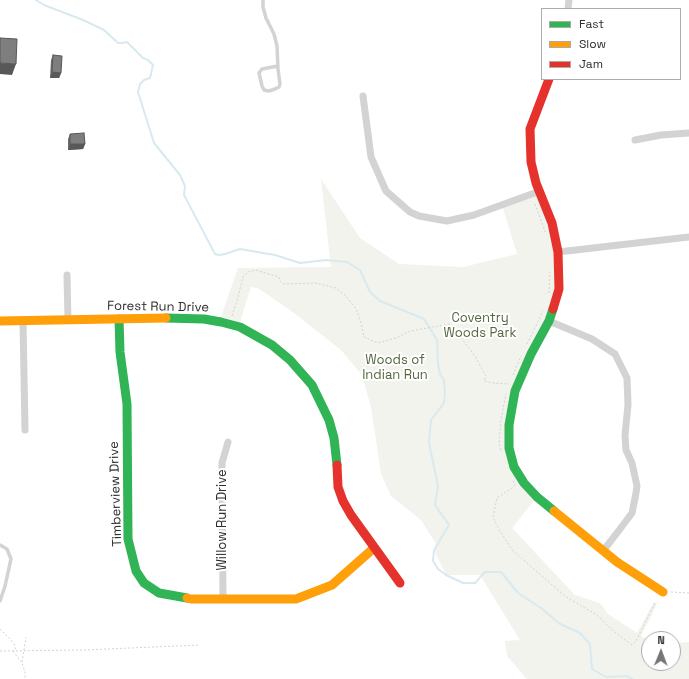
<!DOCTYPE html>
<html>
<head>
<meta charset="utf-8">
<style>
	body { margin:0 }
	#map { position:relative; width:689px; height:679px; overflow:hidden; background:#fff; font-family:"Space Grotesk",sans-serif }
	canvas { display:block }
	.legend { position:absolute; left:541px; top:8px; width:140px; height:72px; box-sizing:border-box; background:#fff; border:1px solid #ababab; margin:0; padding:5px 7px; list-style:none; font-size:12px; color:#2e2e2e }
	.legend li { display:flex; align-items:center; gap:8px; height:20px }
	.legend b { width:20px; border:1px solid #ababab }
	.north { position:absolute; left:641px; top:631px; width:40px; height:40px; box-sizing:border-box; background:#fff; border:1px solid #ababab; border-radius:50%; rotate:1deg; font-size:11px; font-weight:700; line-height:16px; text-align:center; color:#2e2e2e }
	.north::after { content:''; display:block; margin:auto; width:14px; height:18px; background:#777; clip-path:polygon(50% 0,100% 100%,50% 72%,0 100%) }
</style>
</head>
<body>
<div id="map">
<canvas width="689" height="679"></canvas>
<ul class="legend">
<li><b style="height:5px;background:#30b455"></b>Fast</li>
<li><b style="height:5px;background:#ff9f0a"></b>Slow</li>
<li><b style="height:5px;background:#e5322d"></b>Jam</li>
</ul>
<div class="north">N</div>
</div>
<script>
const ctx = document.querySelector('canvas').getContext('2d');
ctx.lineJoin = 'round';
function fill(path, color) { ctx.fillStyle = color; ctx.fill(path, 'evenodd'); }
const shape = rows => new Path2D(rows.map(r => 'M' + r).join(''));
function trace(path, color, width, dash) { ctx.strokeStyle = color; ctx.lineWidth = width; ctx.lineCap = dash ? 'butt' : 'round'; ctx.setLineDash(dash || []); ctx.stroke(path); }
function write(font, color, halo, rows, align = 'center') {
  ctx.font = font + ' "Space Grotesk",sans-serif'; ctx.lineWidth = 4; ctx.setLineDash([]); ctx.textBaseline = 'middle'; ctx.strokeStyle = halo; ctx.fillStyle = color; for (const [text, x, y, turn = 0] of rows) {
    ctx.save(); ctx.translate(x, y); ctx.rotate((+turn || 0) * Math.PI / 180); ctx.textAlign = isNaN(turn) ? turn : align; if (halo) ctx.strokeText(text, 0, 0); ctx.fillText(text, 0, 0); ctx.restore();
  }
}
const green = shape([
	[321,179,360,238,399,264,463,267,517,254,502,205,540,191,558,252,559,289,529,360,509,425,514,467,537,497,512,528,575,595,600,603,608,614,637,633,654,602,657,604,641,636,649,641,649,663,673,663,673,643,689,642,689,679,527,679,507,656,505,641,520,640,480,575,446,575,434,550,436,544,421,520,391,496,381,474,371,407,362,375,341,350,294,313,258,288,251,287,240,322,221,317,238,268,331,267]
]);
const stream = shape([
	[36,0,44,5,83,20,104,30,118,43,123,43,126,42,128,43,143,58,148,60,153,65,150,78,144,80,140,84,138,92,154,143,180,175,185,186,184,195,215,254,219,255,225,254,240,249,275,255,300,263,326,260,347,262,360,270,370,292,380,301,424,319,437,340,438,364,440,374,444,380,445,393,444,403,431,420,429,443,438,486,435,505,449,525,434,550,433,561,438,569,446,575,463,583,475,583,485,572,501,572,518,593,541,608,560,624,580,633,590,644,592,669,606,677,627,676,632,679]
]);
const path = shape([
	[535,204,546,234],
	[549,293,550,272],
	[232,316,237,301,243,277,248,272,255,270,279,277,280,281,283,284,315,283,336,288,346,296,356,309,361,323,364,337,378,343,396,338,410,331,450,324,475,356,486,376,484,381,492,383,509,384],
	[527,344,543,311],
	[513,375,521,356],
	[501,450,499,444,501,420,506,394],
	[513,481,515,485,512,488,497,498,493,517,499,530,513,551,566,597,597,615,612,630,632,645,636,641,655,603],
	[671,592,689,593],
	[0,629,11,640,14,644,16,651],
	[0,651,84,650,199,645],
	[13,651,22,663,25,672,25,679],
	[22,662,26,637]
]);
const lane = shape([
	[263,0,263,7,266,18,274,34,277,46,278,69,280,84,279,87,275,89,269,91,264,90,262,86,259,73,262,69,278,66],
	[0,545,7,549,11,559,5,586,0,601]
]);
const street = shape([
	[568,9,569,0],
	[363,96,371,157,386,191,410,212,419,216,447,221,474,215,540,191],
	[635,140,661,135,689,133],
	[558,252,689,237],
	[67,275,68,320],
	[23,321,25,430],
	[549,321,592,339,615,354,627,378,628,405,625,435,626,450,632,463,637,486,636,493,632,513,620,529,603,551],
	[223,599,222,463,228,442]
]);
const fast = shape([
	[553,309,549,321,531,354,515,391,509,425,509,448,514,467,524,483,537,497,554,511],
	[166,318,204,319,221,322,240,327,272,345,290,360,312,385,329,420,334,438,337,465],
	[119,319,120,352,127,404,128,539,136,571,144,583,159,593,187,598]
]);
const slow = shape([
	[0,321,166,318],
	[554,511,617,562,663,592],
	[187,598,191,599,296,599,332,585,374,548]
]);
const jam = shape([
	[549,79,530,129,531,162,536,183,552,223,558,252,559,289,553,309],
	[337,465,338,487,343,501,351,515,400,583]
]);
const wall = shape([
	[53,55,61,73,59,78,50,78,51,60],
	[70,134,85,144,83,149,68,150,68,139]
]);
const shadedWall = shape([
	[0,63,16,64,12,75,0,74],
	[52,72,61,73,59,78,50,78],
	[70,144,85,144,83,149,68,150]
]);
const building = shape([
	[0,38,17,39,16,64,0,63,0,38],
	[53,55,62,56,61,73,52,72,53,55],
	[84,133,85,144,70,144,70,134,84,133]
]);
const streetNames = [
	["Forest Run Drive",158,307,1],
	["Timberview Drive",116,494,-92],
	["Willow Run Drive",222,520,-90]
];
const parkNames = [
	["Coventry",480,318],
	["Woods Park",480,333],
	["Woods of",395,360],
	["Indian Run",395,375]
];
fill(green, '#f1f3ec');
trace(stream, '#d9e9f0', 2);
trace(path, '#d3d3d3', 1, [2, 2]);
trace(lane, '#d3d3d3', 3.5);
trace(street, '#d3d3d3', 7);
trace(fast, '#30b455', 9);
trace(slow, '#ff9f0a', 9);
trace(jam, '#e5322d', 9);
fill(wall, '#6c6c6c');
fill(shadedWall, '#585858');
fill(building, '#7e7e7e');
trace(building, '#585858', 1);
write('13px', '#2e2e2e', '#fff', streetNames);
write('13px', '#54673e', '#fff', parkNames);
</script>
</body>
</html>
